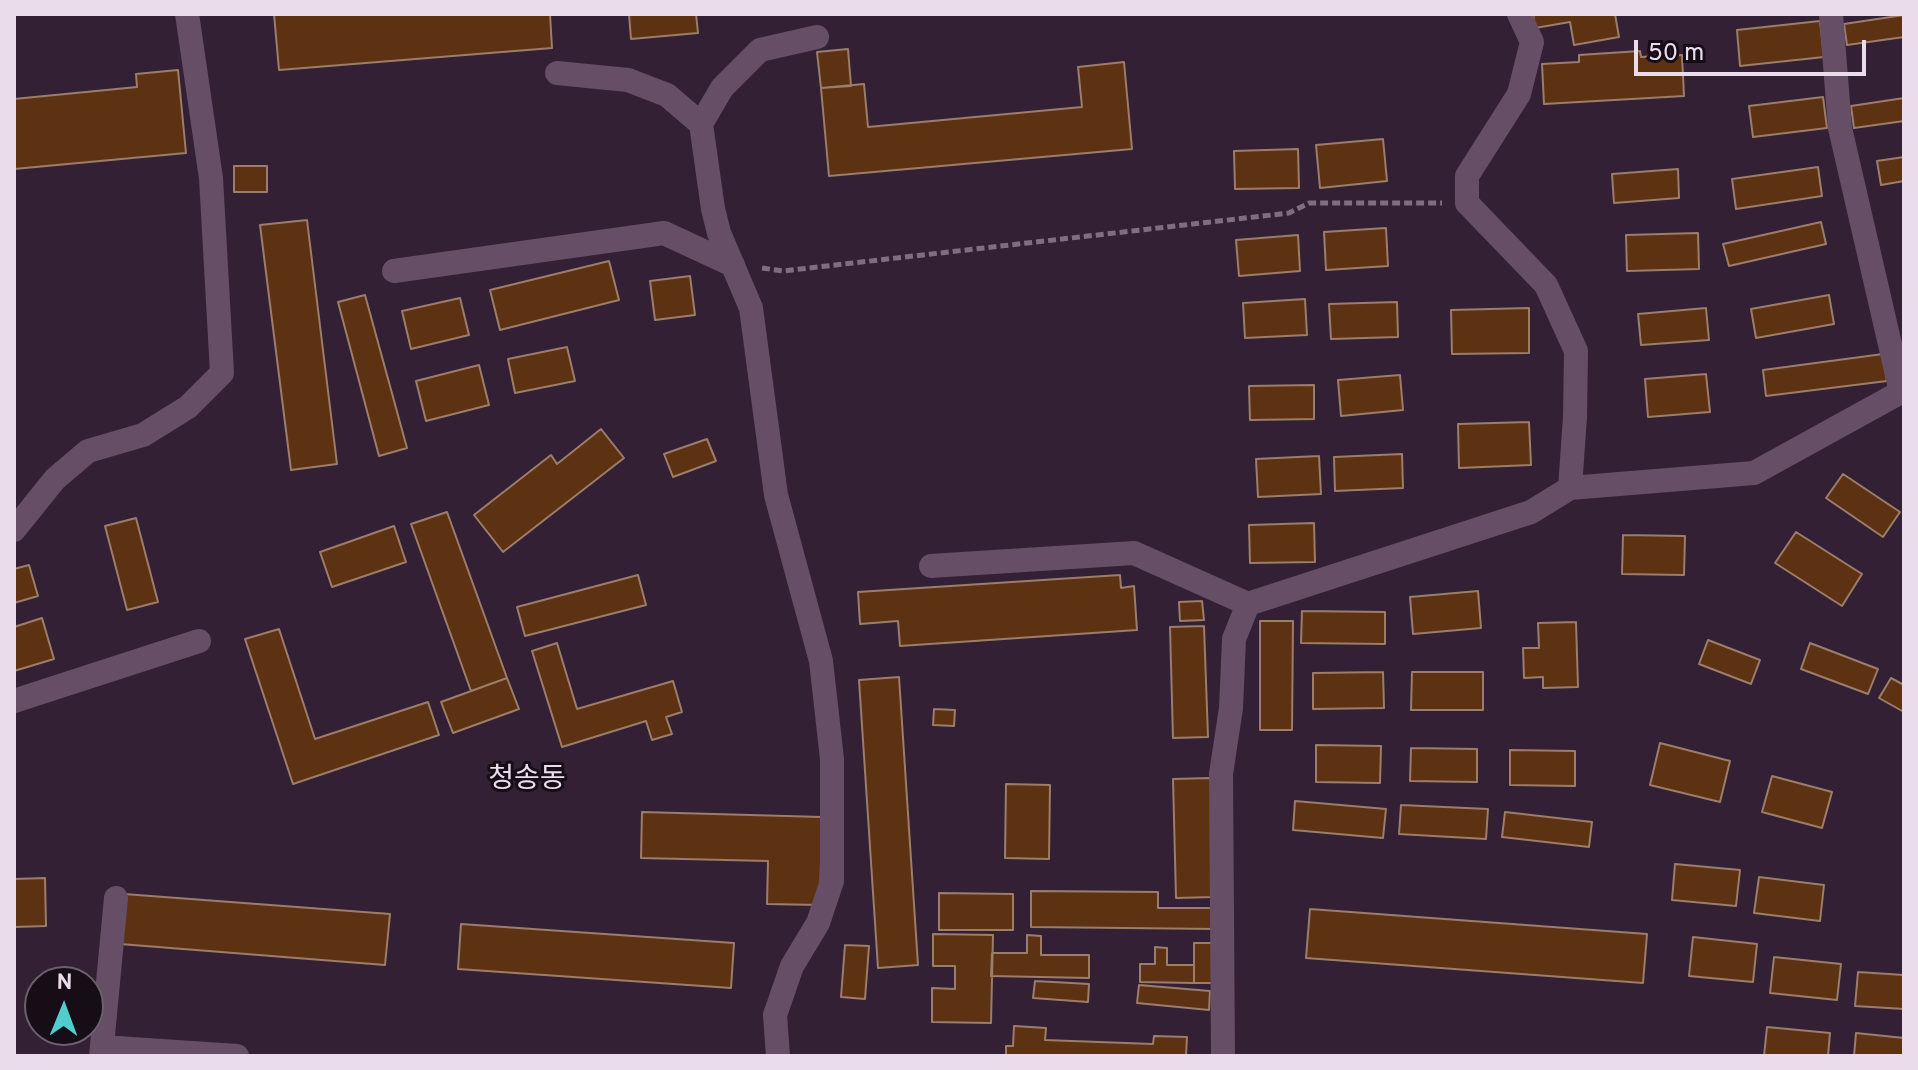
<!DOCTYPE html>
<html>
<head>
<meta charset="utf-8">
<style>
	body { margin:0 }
	#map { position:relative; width:1918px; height:1070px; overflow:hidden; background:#342035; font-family:Overpass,sans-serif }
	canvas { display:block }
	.frame { position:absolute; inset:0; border:16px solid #eadcea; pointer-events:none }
	.north { position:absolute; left:24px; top:966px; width:80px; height:80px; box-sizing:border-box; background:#160d17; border:2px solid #6b606b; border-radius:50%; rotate:1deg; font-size:22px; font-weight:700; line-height:32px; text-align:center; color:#eadcea }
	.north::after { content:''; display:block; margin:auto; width:28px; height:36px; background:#52cdce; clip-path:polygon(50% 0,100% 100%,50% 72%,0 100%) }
	.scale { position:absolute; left:1634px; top:40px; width:232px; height:36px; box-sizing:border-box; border:4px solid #eadcea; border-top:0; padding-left:10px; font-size:24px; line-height:28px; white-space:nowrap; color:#eadcea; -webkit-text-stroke:6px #160d17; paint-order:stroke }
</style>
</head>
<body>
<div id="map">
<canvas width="1918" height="1070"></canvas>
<div class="frame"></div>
<div class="north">N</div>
<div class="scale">50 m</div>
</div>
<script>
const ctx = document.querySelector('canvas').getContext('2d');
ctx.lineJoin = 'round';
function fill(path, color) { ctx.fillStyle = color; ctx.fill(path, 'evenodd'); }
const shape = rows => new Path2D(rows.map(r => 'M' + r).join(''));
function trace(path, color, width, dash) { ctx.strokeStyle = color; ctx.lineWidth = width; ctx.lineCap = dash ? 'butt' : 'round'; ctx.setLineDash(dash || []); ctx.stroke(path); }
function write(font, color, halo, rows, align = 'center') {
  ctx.font = font + ' Overpass,"Noto Sans KR",sans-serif'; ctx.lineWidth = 6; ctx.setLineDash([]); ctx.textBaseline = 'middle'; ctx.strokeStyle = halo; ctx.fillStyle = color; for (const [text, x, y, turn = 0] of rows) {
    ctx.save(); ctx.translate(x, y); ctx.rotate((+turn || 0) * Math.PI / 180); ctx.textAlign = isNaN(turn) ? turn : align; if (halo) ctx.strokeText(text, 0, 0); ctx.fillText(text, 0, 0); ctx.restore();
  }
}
const building = shape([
	[274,14,550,14,552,48,279,70,274,14],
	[629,14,696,14,698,33,631,39,629,14],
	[1533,14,1615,14,1619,37,1574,45,1570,22,1535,28,1533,14],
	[1904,15,1904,37,1847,45,1844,24,1904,15],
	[1820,21,1824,57,1740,66,1737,30,1820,21],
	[848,49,851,86,821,88,817,52,848,49],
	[1640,51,1641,57,1682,55,1684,96,1544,104,1542,64,1579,62,1579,55,1640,51],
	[1124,62,1132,149,829,176,821,88,864,84,868,127,1082,107,1078,67,1124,62],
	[178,70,186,153,14,169,14,99,137,87,136,74,178,70],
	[1823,97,1827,128,1753,137,1749,106,1823,97],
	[1904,98,1904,121,1854,128,1851,106,1904,98],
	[1383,139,1387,181,1320,188,1316,145,1383,139],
	[1298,149,1299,188,1235,189,1234,151,1298,149],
	[1904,157,1904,181,1881,185,1877,161,1904,157],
	[234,166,267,166,267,192,234,192,234,166],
	[1818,167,1822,196,1736,209,1732,179,1818,167],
	[1678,169,1679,198,1614,203,1612,174,1678,169],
	[307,220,337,464,291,470,260,225,307,220],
	[1821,222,1826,244,1729,266,1723,244,1821,222],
	[1386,228,1388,266,1326,270,1324,232,1386,228],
	[1698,233,1699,269,1627,271,1626,235,1698,233],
	[1298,235,1300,271,1239,276,1236,240,1298,235],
	[609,261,619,300,500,330,490,290,609,261],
	[690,276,695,315,655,320,650,281,690,276],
	[365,295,407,448,379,456,338,302,365,295],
	[1829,295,1834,324,1756,338,1751,309,1829,295],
	[460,298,469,335,411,349,402,311,460,298],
	[1305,299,1307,335,1245,338,1243,303,1305,299],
	[1397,302,1398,337,1331,339,1329,304,1397,302],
	[1529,308,1529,353,1452,354,1451,310,1529,308],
	[1706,308,1709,340,1641,345,1638,314,1706,308],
	[567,347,575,381,515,393,508,359,567,347],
	[1883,354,1887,381,1766,396,1763,370,1883,354],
	[479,365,489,405,426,421,416,381,479,365],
	[1706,374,1710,412,1648,417,1645,379,1706,374],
	[1400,375,1403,410,1341,416,1338,380,1400,375],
	[1314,385,1314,419,1250,420,1249,386,1314,385],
	[1529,422,1531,465,1459,468,1458,424,1529,422],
	[601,429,624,458,503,552,474,515,551,455,557,464,601,429],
	[707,439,716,461,673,477,664,454,707,439],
	[1402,454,1403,488,1335,491,1334,457,1402,454],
	[1319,456,1321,494,1258,497,1256,459,1319,456],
	[1843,474,1900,512,1883,537,1826,498,1843,474],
	[447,512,507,678,471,691,411,524,447,512],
	[136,518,158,602,127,610,105,526,136,518],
	[1314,523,1315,562,1250,563,1249,525,1314,523],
	[394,526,406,562,332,587,320,552,394,526],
	[1796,532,1862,574,1842,606,1775,563,1796,532],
	[1623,535,1685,536,1684,575,1622,574,1623,535],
	[29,565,38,596,14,603,14,569,29,565],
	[638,575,646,605,525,636,517,607,638,575],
	[1120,575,1121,588,1134,586,1137,630,900,646,898,621,860,624,858,592,1120,575],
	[1478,591,1481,628,1413,634,1410,597,1478,591],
	[1202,601,1204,620,1180,621,1179,602,1202,601],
	[1302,611,1385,612,1385,644,1301,643,1302,611],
	[42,618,54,659,14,671,14,627,42,618],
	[1260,621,1293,621,1292,730,1260,730,1260,621],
	[1576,622,1578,687,1543,688,1543,677,1524,678,1523,648,1539,648,1538,623,1576,622],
	[1204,626,1208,737,1173,738,1170,627,1204,626],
	[279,629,315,739,428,702,439,735,293,784,245,639,279,629],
	[1708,640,1760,660,1751,684,1699,664,1708,640],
	[557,643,577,709,673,681,682,712,666,717,672,734,652,740,646,721,562,747,532,651,557,643],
	[1810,643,1878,669,1868,694,1801,669,1810,643],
	[1383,672,1384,708,1313,709,1313,673,1383,672],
	[1412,672,1483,672,1483,710,1411,710,1412,672],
	[899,677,918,965,878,968,859,680,899,677],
	[507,678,519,709,453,733,441,702,507,678],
	[1891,678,1904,685,1904,712,1879,698,1891,678],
	[934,709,955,710,954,726,933,725,934,709],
	[1660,743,1730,761,1720,802,1650,785,1660,743],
	[1316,745,1381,746,1380,783,1316,782,1316,745],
	[1411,748,1477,749,1477,782,1410,781,1411,748],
	[1510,750,1575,751,1575,786,1510,785,1510,750],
	[1772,776,1832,792,1822,828,1762,812,1772,776],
	[1211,778,1214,897,1176,898,1173,779,1211,778],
	[1006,784,1050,785,1049,859,1005,858,1006,784],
	[1295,801,1386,809,1383,838,1293,830,1295,801],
	[1401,805,1488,809,1486,839,1399,834,1401,805],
	[642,812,822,817,820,905,767,904,768,861,641,858,642,812],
	[1505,812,1592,822,1589,847,1502,837,1505,812],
	[1675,864,1740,870,1736,906,1672,900,1675,864],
	[1759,877,1824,885,1820,921,1754,913,1759,877],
	[45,878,46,926,14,927,14,879,45,878],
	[1031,891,1158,892,1158,908,1218,908,1217,929,1031,927,1031,891],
	[939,893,1013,894,1013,930,939,930,939,893],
	[124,894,390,914,385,965,120,944,124,894],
	[1310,909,1647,934,1643,983,1306,958,1310,909],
	[461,924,734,943,731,988,458,969,461,924],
	[933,934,993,935,991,1023,932,1022,932,988,955,989,955,966,933,966,933,934],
	[1027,935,1041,936,1041,955,1089,955,1089,978,991,976,992,953,1027,953,1027,935],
	[1693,937,1757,944,1753,982,1689,976,1693,937],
	[1194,943,1217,943,1217,983,1194,983,1194,943],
	[845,945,869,946,865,999,841,997,845,945],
	[1155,947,1167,948,1167,965,1194,965,1194,983,1140,982,1140,964,1155,964,1155,947],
	[1774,957,1841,964,1837,1000,1770,993,1774,957],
	[1858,972,1904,975,1904,1009,1855,1006,1858,972],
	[1035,981,1089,984,1088,1002,1033,998,1035,981],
	[1139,985,1210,991,1209,1010,1137,1003,1139,985],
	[1014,1026,1046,1028,1045,1040,1153,1044,1154,1036,1187,1037,1186,1056,1006,1056,1006,1046,1013,1046,1014,1026],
	[1767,1027,1830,1033,1828,1056,1764,1056,1767,1027],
	[1856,1033,1904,1038,1904,1056,1854,1056,1856,1033]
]);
const path = shape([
	[762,268,783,271,1289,213,1309,203,1442,203]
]);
const minor = shape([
	[1519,14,1532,42,1519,94,1467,176,1467,203,1546,285,1576,351,1575,417,1570,488],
	[557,73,628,80,667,95,701,124],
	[394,271,664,233,733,265],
	[14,530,55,479,88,451,143,435,188,407,222,373,211,178,187,14],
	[931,566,1134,553,1248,604],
	[14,701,199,641],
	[102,1047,237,1056],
	[101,1056,116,898],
	[778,1056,775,1015,792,966,818,923,832,881,832,759,821,661,776,495,751,308,719,233,713,209,701,124,722,88,760,50,817,37],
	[1223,1056,1221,774,1231,708,1234,639,1248,604,1531,512,1570,488,1754,473,1901,392,1840,128,1831,14]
]);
const quarterNames = [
	["청송동",527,781]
];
fill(building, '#5d3213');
trace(building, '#9c7d69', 2);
trace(path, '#7f6e80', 5, [8, 4]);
trace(minor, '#654e66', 24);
write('28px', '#eadcea', '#160d17', quarterNames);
</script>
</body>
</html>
